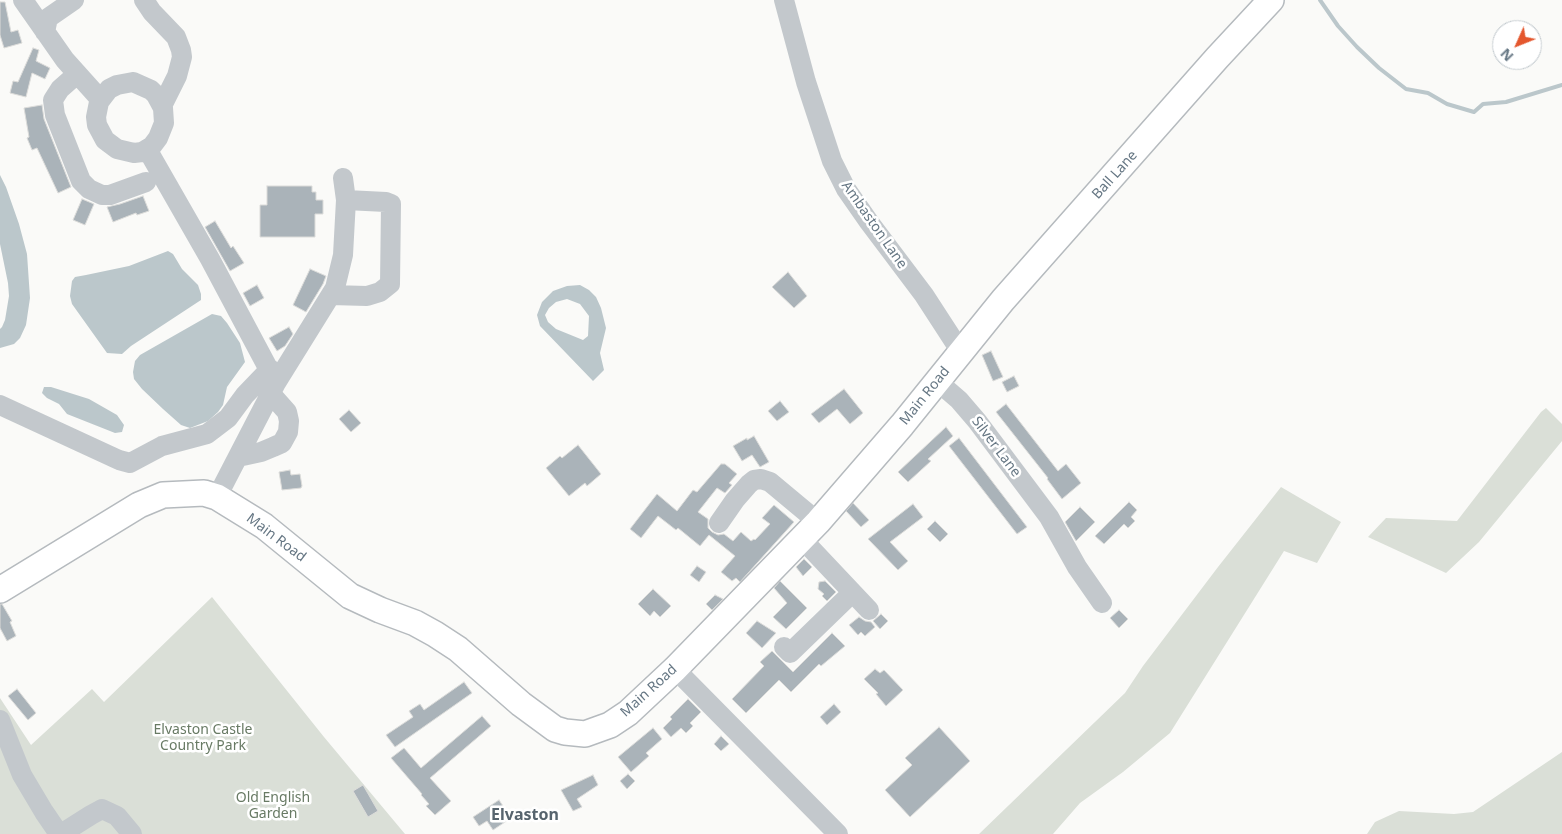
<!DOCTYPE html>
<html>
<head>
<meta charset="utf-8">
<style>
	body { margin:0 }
	#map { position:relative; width:1562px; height:834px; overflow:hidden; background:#fafaf8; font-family:"Noto Sans",sans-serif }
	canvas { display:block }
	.north { position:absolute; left:1492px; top:20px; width:50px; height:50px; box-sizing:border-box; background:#fff; border:1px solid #c1c8cd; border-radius:50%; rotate:226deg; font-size:14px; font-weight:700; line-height:20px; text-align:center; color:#657683 }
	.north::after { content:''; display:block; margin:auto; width:18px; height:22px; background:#e4572e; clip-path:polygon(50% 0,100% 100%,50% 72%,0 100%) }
</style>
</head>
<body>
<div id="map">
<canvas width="1562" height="834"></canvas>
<div class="north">N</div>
</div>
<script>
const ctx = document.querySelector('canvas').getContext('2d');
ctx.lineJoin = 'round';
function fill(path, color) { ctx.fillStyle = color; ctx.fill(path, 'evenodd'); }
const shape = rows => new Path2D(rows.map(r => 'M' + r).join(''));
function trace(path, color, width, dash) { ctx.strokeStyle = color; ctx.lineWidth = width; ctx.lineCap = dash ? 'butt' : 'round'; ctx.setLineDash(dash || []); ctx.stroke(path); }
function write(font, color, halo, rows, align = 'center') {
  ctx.font = font + ' "Noto Sans",sans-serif'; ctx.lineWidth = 5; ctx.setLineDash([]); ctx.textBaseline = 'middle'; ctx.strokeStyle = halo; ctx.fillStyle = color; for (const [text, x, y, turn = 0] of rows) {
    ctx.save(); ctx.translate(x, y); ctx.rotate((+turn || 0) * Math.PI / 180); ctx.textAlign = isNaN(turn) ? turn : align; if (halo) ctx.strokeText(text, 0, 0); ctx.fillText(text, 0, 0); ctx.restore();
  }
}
const green = shape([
	[1546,408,1562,424,1562,441,1479,542,1446,573,1368,537,1386,518,1457,521,1541,412],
	[1281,487,1341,522,1317,563,1284,551,1170,733,1123,772,1080,803,1053,834,979,834,1125,693,1143,666,1218,567],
	[212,597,324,737,405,834,0,834,0,698,31,745,92,689,104,702],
	[1562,752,1562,834,1367,834,1375,822,1399,811,1454,814,1473,812]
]);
const water = shape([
	[0,175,6,187,19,224,27,254,30,298,26,325,20,338,14,344,0,348,0,329,2,327,5,320,9,296,8,283,0,244],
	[168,251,173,254,182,269,198,285,201,294,201,300,131,346,122,354,107,353,72,304,70,296,72,281,75,277,86,275,129,266],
	[580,285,589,290,596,297,601,308,606,328,600,353,604,370,593,381,540,326,537,315,542,302,553,291,567,286],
	[567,299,580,304,589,316,588,336,583,340,556,329,548,322,545,315,549,308,556,302],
	[212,314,221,316,227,323,240,343,245,362,227,387,223,405,218,412,208,421,190,428,181,425,163,409,142,389,134,379,133,372,135,361,140,355],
	[44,387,51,387,89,399,117,415,124,425,122,432,115,433,67,414,59,404,47,398,42,393]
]);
const stream = shape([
	[1320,0,1338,26,1357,47,1379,68,1406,89,1428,93,1447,104,1474,112,1483,104,1506,102,1562,85]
]);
const building = shape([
	[0,2,5,2,11,32,18,30,22,43,4,48,0,35,0,2],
	[33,48,39,50,36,61,50,68,45,79,32,73,26,97,10,93,13,81,18,82,33,48],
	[42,105,44,119,71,187,58,193,37,148,32,150,27,138,29,137,24,108,42,105],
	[267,186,312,186,312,192,316,192,316,200,323,200,323,214,315,214,315,237,260,237,260,205,267,205,267,186],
	[143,196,149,211,137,215,136,213,113,222,107,207,120,204,143,196],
	[82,199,94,204,85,225,73,220,82,199],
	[215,221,231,248,233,246,244,263,230,271,205,227,215,221],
	[310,269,326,276,323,284,306,312,293,305,310,269],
	[788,272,807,296,794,308,772,287,788,272],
	[257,285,264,298,250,306,243,293,257,285],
	[289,327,293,334,285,346,277,351,269,338,289,327],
	[991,351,1003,377,993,381,982,355,991,351],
	[1014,376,1019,386,1007,392,1002,382,1014,376],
	[844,389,863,413,850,424,837,409,819,423,811,414,844,389],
	[780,401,789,412,777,421,768,411,780,401],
	[1006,404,1058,471,1066,464,1081,483,1062,499,1047,479,1048,478,996,412,1006,404],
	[349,410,361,423,351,432,339,419,349,410],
	[946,427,953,436,928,459,931,461,908,482,898,472,946,427],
	[754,436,769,462,760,467,752,455,742,461,733,446,747,438,747,440,754,436],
	[959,438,1027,527,1017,534,949,446,959,438],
	[578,445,601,474,587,486,585,483,569,496,546,468,560,456,562,458,578,445],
	[721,464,725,464,737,474,729,483,732,485,725,493,717,488,698,512,708,519,708,528,712,532,718,535,724,534,733,541,741,532,751,541,754,539,755,540,770,524,762,518,774,505,794,522,740,582,736,578,732,581,721,572,735,556,709,535,700,546,678,528,676,530,658,516,641,538,630,529,657,494,677,511,693,490,697,492,721,464],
	[290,470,291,475,300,474,302,486,301,488,282,490,279,472,290,470],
	[1129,502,1137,510,1131,517,1135,521,1128,528,1124,524,1104,544,1095,536,1129,502],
	[853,503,869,520,861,527,846,511,853,503],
	[913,504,923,517,890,542,908,561,898,570,868,539,913,504],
	[1080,507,1095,522,1076,541,1065,522,1080,507],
	[935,521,948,534,940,542,927,529,935,521],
	[804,559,812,567,803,576,796,567,804,559],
	[697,566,706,572,699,582,690,575,697,566],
	[780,581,807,608,786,629,773,617,787,603,774,588,780,581],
	[825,581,836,592,827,601,822,596,824,594,818,589,819,582,825,581],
	[653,589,671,606,660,617,654,611,650,616,638,604,653,589],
	[715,595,723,599,712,610,706,604,715,595],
	[0,604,2,604,12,621,10,622,16,636,7,641,0,628,0,604],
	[1119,610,1128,619,1119,628,1110,618,1119,610],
	[881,614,888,621,880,629,873,621,881,614],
	[859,617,865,621,871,622,875,627,865,636,861,632,858,635,849,625,859,617],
	[757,621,776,633,762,648,746,633,757,621],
	[832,633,845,646,821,666,819,664,791,692,779,680,746,713,732,699,764,666,760,662,772,651,793,672,832,633],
	[875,669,880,673,884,670,903,690,886,706,876,694,878,693,864,679,875,669],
	[464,682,472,693,395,747,386,735,413,717,409,711,420,704,424,710,464,682],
	[17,689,36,713,28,720,8,696,17,689],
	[688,699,701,712,690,723,693,726,686,733,681,728,671,737,663,728,672,719,670,717,688,699],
	[834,704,841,712,827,725,820,717,834,704],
	[482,716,491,726,430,778,451,801,435,815,426,806,429,804,421,795,422,794,391,758,404,748,421,768,482,716],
	[939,727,970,761,910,817,885,790,912,765,905,758,939,727],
	[653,728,662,739,646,753,649,756,631,772,618,757,653,728],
	[721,736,729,744,721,751,714,744,721,736],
	[628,774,635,781,627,789,620,781,628,774],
	[593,775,598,785,577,799,582,807,573,811,561,790,593,775],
	[363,785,378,811,368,817,353,791,363,785],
	[499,800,511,818,493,830,487,821,479,826,473,817,499,800]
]);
const minor = shape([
	[23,0,65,60,100,99],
	[144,0,152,12,176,37,181,50,182,57,177,76,162,106],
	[784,0,806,82,832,161,846,189,869,222,924,295,961,352],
	[45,32,48,18,74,0],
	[77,74,60,89,53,100,55,115,81,181,89,189,102,195,110,195,146,182],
	[133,82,151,90,156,95,163,108,164,123,158,138,152,146,142,152,134,153,117,149,105,140,97,125,96,117,99,102,109,89,117,85,133,82],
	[147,149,210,259,276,383,217,497],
	[331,295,367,296,380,292,390,284,391,204,386,202,346,200],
	[937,381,959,400,977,421,1049,517,1077,567,1102,603],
	[276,383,335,288,343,255,346,200,343,178],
	[0,405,119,460,130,463,162,446,207,434,228,418,245,395,270,369],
	[238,457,261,452,273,447,282,443,288,432,289,421,287,412,271,394],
	[719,523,735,500,749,484,754,480,761,479,770,482,818,522],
	[802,539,869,610],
	[784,647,790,653,852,593],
	[675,669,838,834],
	[0,720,22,775,44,812,59,834],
	[61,834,91,815,102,809,117,816,132,834]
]);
const major = shape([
	[0,590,139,505,163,495,204,493,217,497,264,526,350,596,380,610,415,623,435,634,458,649,521,704,555,729,565,732,585,734,610,725,628,713,675,669,818,522,902,425,1003,300,1217,58,1271,0]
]);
const streetNames = [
	["Ball Lane",1115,175,-48],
	["Ambaston Lane",874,225,55],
	["Main Road",925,396,-51],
	["Silver Lane",996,447,53],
	["Main Road",276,538,37],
	["Main Road",649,691,-42]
];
const parkNames = [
	["Elvaston Castle",203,730],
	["Country Park",203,746],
	["Old English",273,798],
	["Garden",273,814]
];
const quarterNames = [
	["Elvaston",525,815]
];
fill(green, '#dadfd7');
fill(water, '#bbc7cb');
trace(stream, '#bbc7cb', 4);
fill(building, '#aab3b9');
trace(building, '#dcdcda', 1);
trace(major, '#b5babe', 28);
trace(minor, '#c3c8cc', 20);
trace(major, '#fff', 25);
write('14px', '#657683', '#fff', streetNames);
write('14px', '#687a64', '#fff', parkNames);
write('bold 16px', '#57646e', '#fff', quarterNames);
</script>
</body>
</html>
